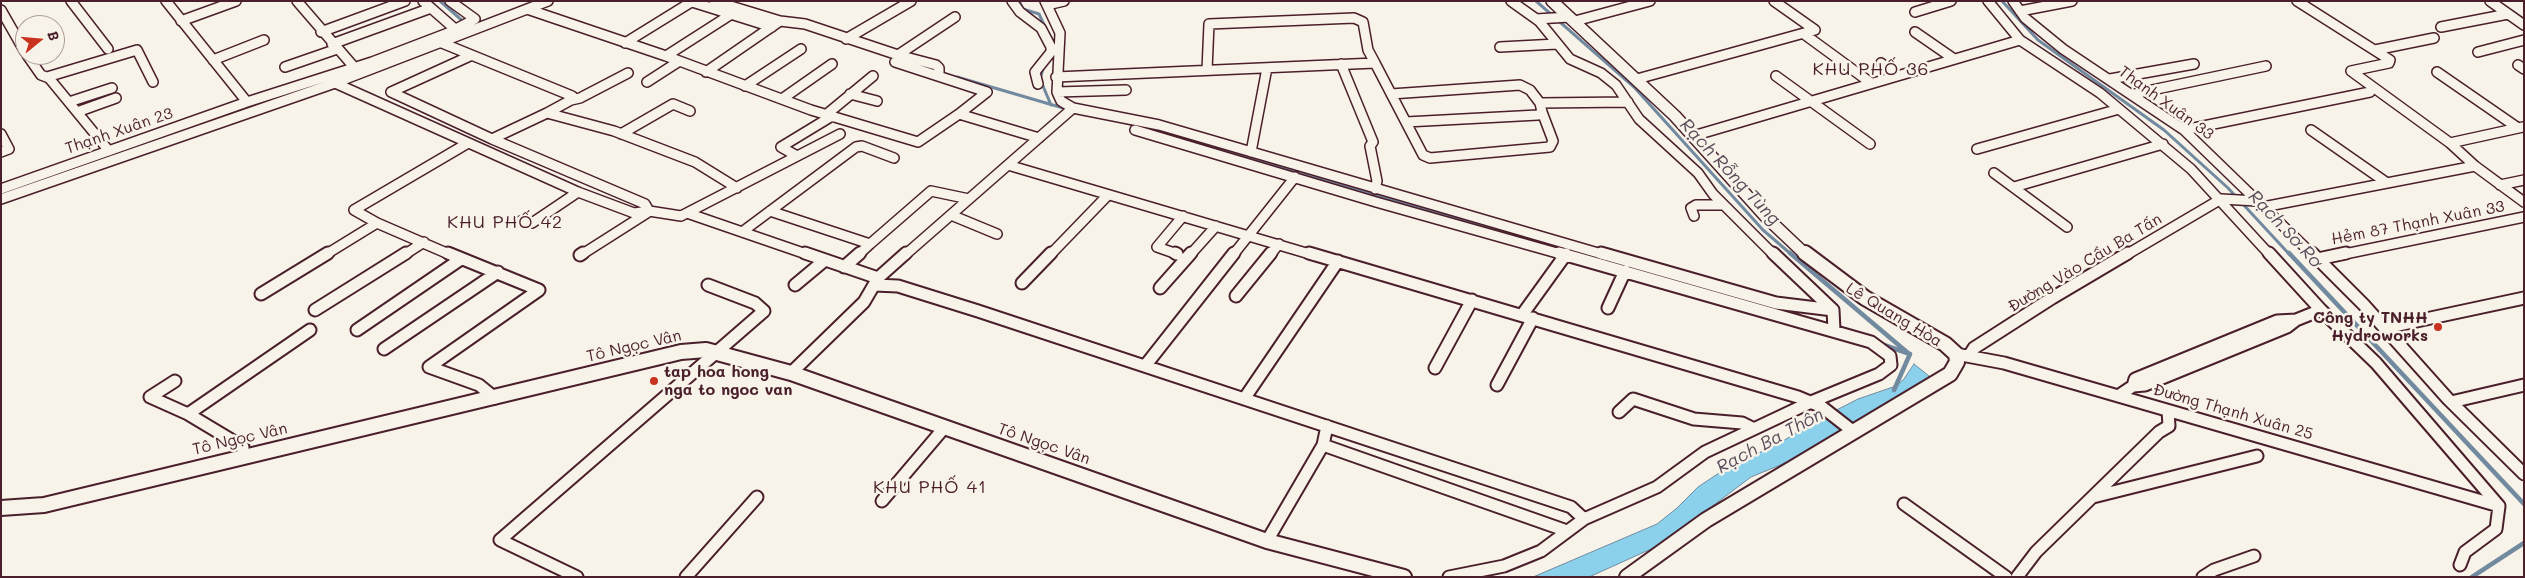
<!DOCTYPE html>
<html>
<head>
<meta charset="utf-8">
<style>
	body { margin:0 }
	#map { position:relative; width:2525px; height:578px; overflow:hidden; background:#f7f3e8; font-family:Mali,sans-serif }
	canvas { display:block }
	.frame { position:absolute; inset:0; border:2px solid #4a1f2b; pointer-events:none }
	.north { position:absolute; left:15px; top:15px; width:50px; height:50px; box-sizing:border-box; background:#f7f3e8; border:1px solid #b29e9c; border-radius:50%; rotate:73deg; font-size:14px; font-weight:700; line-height:20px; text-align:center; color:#4a1f2b }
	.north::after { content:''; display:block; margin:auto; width:18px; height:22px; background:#c8321e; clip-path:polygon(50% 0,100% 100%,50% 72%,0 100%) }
</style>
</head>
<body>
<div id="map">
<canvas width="2525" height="578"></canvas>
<div class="frame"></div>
<div class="north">B</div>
</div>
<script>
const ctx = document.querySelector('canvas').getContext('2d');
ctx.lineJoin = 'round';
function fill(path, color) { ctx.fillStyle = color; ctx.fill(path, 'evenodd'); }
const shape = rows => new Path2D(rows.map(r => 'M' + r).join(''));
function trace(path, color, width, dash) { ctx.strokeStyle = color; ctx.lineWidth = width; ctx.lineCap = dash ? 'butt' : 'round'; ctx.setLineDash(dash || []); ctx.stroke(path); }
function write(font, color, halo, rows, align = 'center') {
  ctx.font = font + ' Mali,sans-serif'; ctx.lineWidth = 5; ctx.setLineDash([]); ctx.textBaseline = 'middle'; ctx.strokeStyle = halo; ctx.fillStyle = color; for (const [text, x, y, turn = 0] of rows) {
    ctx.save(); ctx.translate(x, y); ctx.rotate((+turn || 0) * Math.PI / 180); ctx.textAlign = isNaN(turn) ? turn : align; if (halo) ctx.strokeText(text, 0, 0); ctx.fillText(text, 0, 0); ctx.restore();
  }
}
const water = shape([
	[1914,364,1929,376,1925,384,1891,405,1853,423,1802,456,1751,477,1678,532,1651,549,1589,577,1533,577,1657,524,1677,508,1698,487,1722,471,1783,441,1815,421,1858,399,1896,386,1904,379,1914,364]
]);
const streamFar1 = shape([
	[440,1,465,23],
	[1019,1,1023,9,1039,14,1046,29],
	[1536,1,1634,87,1763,230,1792,255],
	[2002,1,2038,40,2164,130,2228,188,2290,255],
	[777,24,795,27],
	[1044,65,1040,79,1051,105],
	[957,77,1070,110],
	[1123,122,1560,249],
	[181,130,252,105]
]);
const stream = shape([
	[1790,253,1908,353],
	[2289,253,2524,504],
	[1881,344,1910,354],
	[1894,390,1910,354],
	[2472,577,2524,543]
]);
const minorFar1 = shape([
	[71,1,108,49],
	[166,1,247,102],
	[297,1,354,67],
	[423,1,455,29],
	[689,1,772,27],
	[714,1,780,21,805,24,898,55,936,65,939,68,939,75],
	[1012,1,1020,12,1041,28,1051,47,1051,52,1035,72,1038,84],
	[1511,1,1539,21,1570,59,1601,73,1616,85,1639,119,1698,173,1713,194,1774,255],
	[1988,1,2020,40,2100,93,2191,169,2270,255],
	[2013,1,2025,18,2063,49,2184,130,2313,255],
	[2490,1,2524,25],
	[1047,5,1064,1],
	[527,9,666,56,811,110,918,142,959,114],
	[1,10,25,52],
	[2020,11,2072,1],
	[1915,12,1951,1],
	[1536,19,1570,17],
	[181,21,236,1],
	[1575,21,1650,1],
	[2441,27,2508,14],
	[321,32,405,1],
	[1915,32,1954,59],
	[1804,34,1871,83],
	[846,39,911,1],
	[442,43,572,96,571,100,547,113,614,131,695,162,737,188],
	[625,43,693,1],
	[332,44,431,8],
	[1500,47,1557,44],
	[2375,50,2434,38],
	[2478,52,2524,40],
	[27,55,41,75,49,78,109,151],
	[898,55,955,17],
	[666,56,730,15],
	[213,60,264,40],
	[895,62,987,92,959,114,1039,138],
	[1881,63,1897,75],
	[1341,64,1373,142,1370,146,1377,181,1375,189],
	[2518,65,2524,69],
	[285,67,337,49],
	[1207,70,1209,24,1354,18,1363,22,1368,50,1375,63],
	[706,72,780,21],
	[2437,72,2518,128],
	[1776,76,1870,144],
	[47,77,137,50,153,82],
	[1056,77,1375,63,1423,155,1430,158,1550,147,1553,141,1542,112],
	[1637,79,1815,30,1774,1],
	[2110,79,2194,64],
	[647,82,678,62],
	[335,83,578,192,634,213,649,211,681,216,840,134],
	[745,86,801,49],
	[391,92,492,139,645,204,649,211],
	[391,92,470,56],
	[1057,92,1126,90],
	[850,94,877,101],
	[1391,94,1520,85,1530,90,1540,103,1542,112,1538,115,1406,122],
	[2133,94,2266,66],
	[782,99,832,64],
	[571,100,580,98,628,73],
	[69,102,112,88],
	[1540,103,1628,102],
	[1073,108,1159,125,1605,255],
	[77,112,116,98],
	[827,114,873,76],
	[1135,130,1376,202,1564,255],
	[2184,130,2370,92],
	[2311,130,2387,183],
	[1,134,9,149,1,152],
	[621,134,673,104,690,111],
	[1693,136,2020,40],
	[492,139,547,113],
	[2450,143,2523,127],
	[1977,149,2119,109],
	[1251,152,1267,68],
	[797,156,781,147,832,116],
	[1008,165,1313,255],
	[2475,166,2524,202],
	[1994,173,2067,227],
	[2500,185,2524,180],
	[2014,187,2163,144],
	[1,189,247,102,372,62,448,33,475,19,450,1],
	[1,199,335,83,548,1],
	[2263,207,2475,166,2450,143,2351,71,2389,63,2390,60,2297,1],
	[770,211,870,244,858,255],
	[687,213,809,255],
	[951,215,997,234],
	[1694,216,1691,208,1696,205,1723,205],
	[521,221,532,223,578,192],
	[742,232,856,147,862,146,894,158],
	[870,244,931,191,969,199],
	[1177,254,1157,247,1183,216],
	[325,255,377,223],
	[404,255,424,242],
	[451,255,377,223,354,210,468,143],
	[581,255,647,213],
	[905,255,1073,108,1061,101,1057,92,1060,33,1045,1],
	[1050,255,1108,195],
	[1190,255,1216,226],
	[1233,255,1295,177],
	[1270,255,1279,244],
	[2126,255,2221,199,2257,201],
	[2340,255,2524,217]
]);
const minor = shape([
	[448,253,539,290,429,367,479,385,495,398],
	[805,253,878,278],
	[1175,253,1177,254],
	[1309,253,1798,397,1822,407,1854,432],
	[1601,253,1776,303,1833,310],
	[1773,253,1833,310,1834,330],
	[2269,253,2321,310,2376,363,2499,506,2496,529,2465,552,2460,565],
	[2312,253,2364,305,2448,399,2524,474],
	[580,255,583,253],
	[2318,259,2346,253],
	[844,267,860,253],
	[1022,283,1051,253],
	[795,285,825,260],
	[874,285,898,286,978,311,1571,507,1584,519],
	[1160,288,1191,253],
	[261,294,328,253],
	[1236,296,1271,253],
	[1608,308,1625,271],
	[315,310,406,253],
	[1522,315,1566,254],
	[2296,320,2321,310],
	[2296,320,2287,327,2145,385,2133,386,2135,379,2277,321,2296,320],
	[2384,328,2524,298],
	[357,330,461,259],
	[384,349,498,272],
	[1956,354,2004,363,2499,506],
	[1969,356,1974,348,2052,298,2128,253],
	[1145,366,1234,253],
	[1435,368,1472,300],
	[791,373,864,302,878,278,906,253],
	[175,381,150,397,188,414],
	[1497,385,1533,318],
	[2118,396,2133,386],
	[1244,399,1338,261],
	[2451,402,2524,385],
	[1619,412,1633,399,1694,419,1742,423,1754,429],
	[1323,445,1567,531],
	[243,456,243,447,188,414,310,330],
	[2093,497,2257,456],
	[882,501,944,428],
	[1904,504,2006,577],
	[1267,541,1323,445,1327,426],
	[577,577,500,540,764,311,755,303,708,285],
	[686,577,757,497],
	[1449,577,1504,566,1541,551,1584,519,1657,487,1705,452,1811,402,1879,374,1891,365,1890,356,1871,342,1559,253],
	[2017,577,2036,552,2159,432,2169,426,2168,411],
	[2203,577,2214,570,2254,556]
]);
const tertiaryFar1 = shape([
	[1552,1,1675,116,1767,218,1806,255]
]);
const tertiary = shape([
	[1,508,44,505,681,352,706,350,791,373,1267,541,1404,577],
	[1627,577,1706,520,1950,374,1957,362,1956,354,1945,344,1865,298,1805,253]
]);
const markers = [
	[2438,327,5,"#c8321e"],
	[654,381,5,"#c8321e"]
];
const streetNames = [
	["Thạnh Xuân 33",2166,103,36],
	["Thạnh Xuân 23",119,131,-19],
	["Hẻm 87 Thạnh Xuân 33",2418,223,-11],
	["Đường Vào Cầu Ba Tấn",2085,263,-31],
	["Lê Quang Hòa",1894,315,31],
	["Tô Ngọc Vân",634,346,-13],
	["Đường Thạnh Xuân 25",2233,412,16],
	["Tô Ngọc Vân",240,439,-13],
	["Tô Ngọc Vân",1044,444,19]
];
const poiNames = [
	["Công ty TNHH",2428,318],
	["Hydroworks",2428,336],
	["tap hoa hong",664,372,"left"],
	["nga to ngoc van",664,390,"left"]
];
const neighbourhoodNames = [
	["KHU PHỐ 36",1871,69],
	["KHU PHỐ 42",505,222],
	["KHU PHỐ 41",930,487]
];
const waterNames = [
	["Rạch Rỗng Tùng",1730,172,47],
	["Rạch Sơ Rơ",2285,229,47],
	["Rạch Ba Thôn",1770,441,-28]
];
fill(water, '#8bd1ec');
trace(water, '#718a9f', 1);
trace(streamFar1, '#718a9f', 3);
trace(stream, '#718a9f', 4.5);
trace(minorFar1, '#4a1f2b', 12);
trace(minor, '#4a1f2b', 15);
trace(tertiaryFar1, '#4a1f2b', 14);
trace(tertiary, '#4a1f2b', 18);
trace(minorFar1, '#f7f3e8', 9);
trace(minor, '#f7f3e8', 11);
trace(tertiaryFar1, '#f7f3e8', 11);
trace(tertiary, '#f7f3e8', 14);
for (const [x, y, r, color] of markers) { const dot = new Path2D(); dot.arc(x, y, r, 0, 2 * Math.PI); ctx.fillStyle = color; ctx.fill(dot); trace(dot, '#f7f3e8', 2); }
write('16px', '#4a1f2b', '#f7f3e8', streetNames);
write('bold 16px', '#4a1f2b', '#f7f3e8', poiNames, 'right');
ctx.letterSpacing = '1px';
write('18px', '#4a1f2b', '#f7f3e8', neighbourhoodNames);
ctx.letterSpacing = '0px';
write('italic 18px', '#5a4c5b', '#f7f3e8', waterNames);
</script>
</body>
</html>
